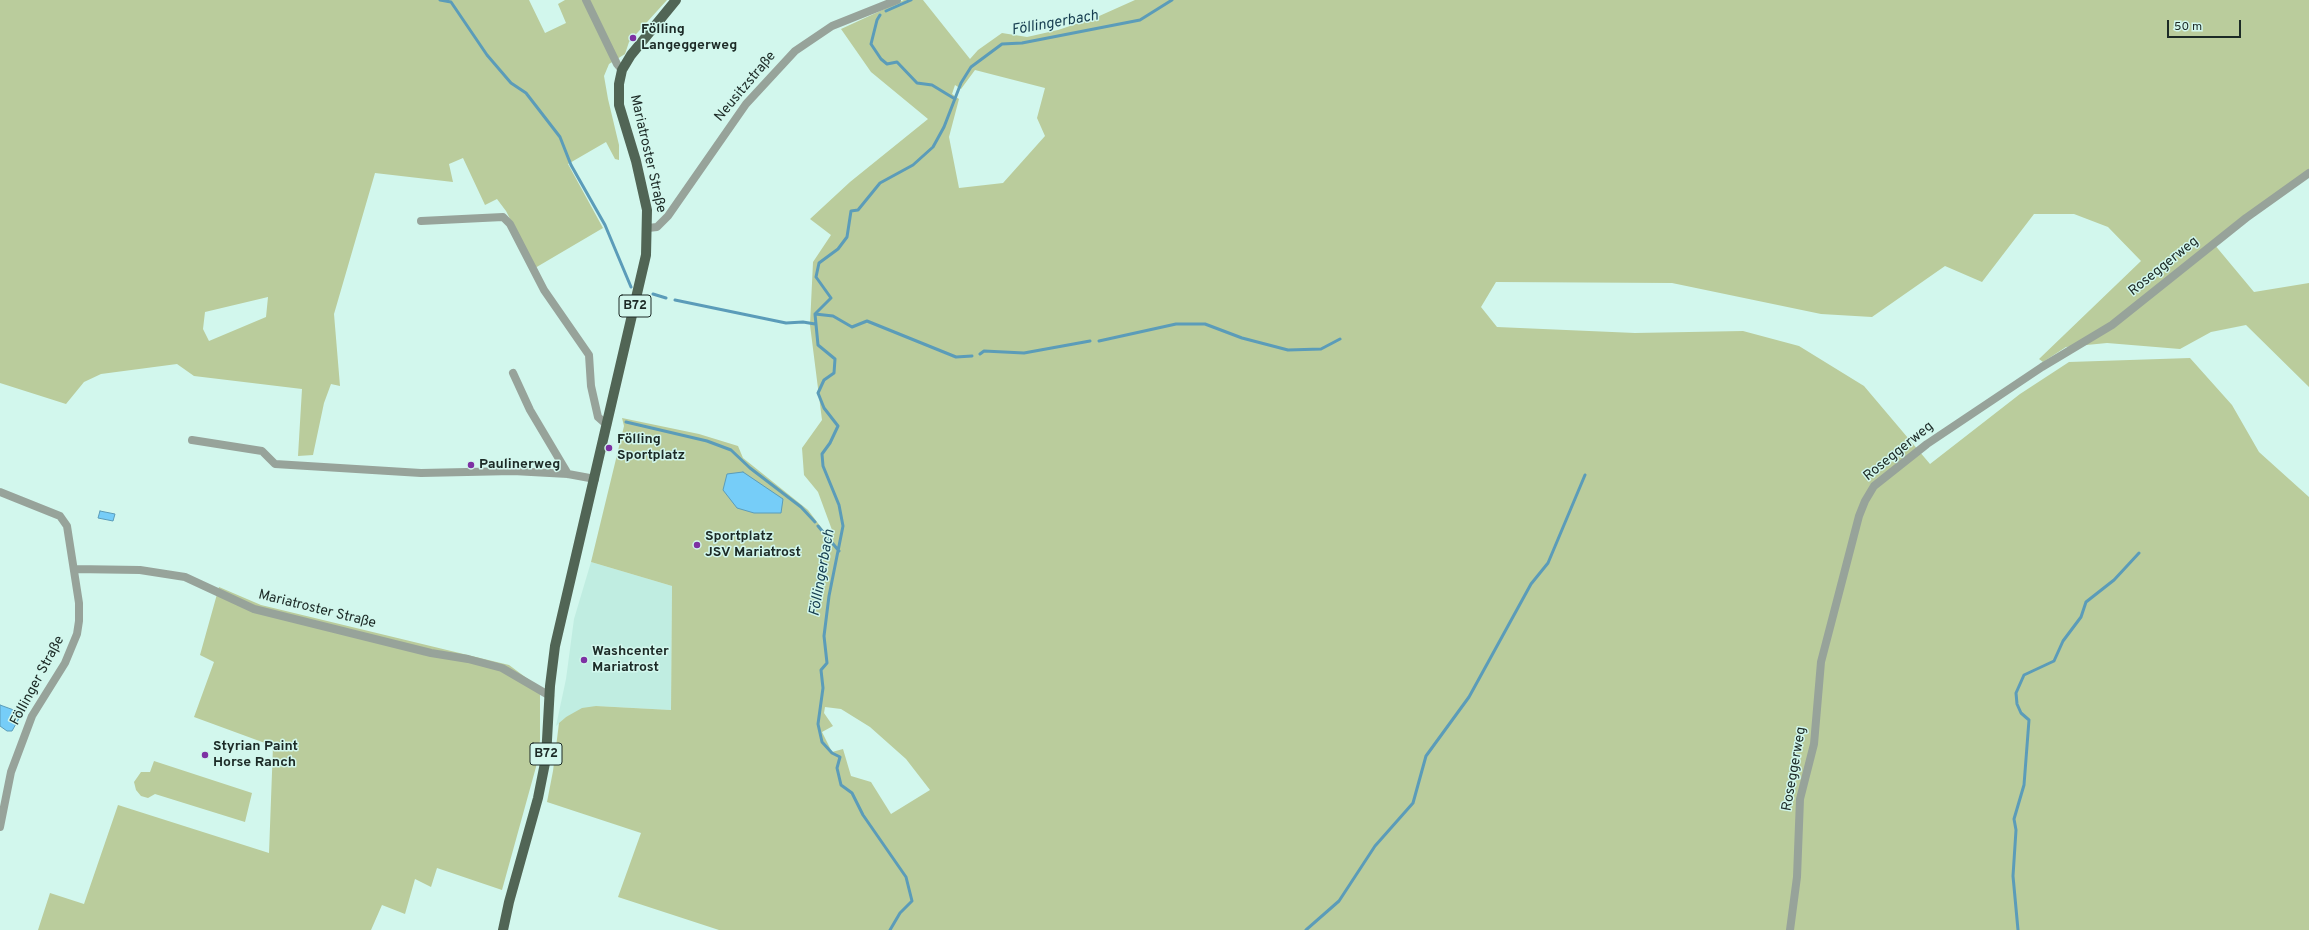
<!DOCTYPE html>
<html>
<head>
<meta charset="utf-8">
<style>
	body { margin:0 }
	#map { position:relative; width:2309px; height:930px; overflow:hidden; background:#d2f7ed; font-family:Overpass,sans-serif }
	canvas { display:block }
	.scale { position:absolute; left:2167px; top:20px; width:74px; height:18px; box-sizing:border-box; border:2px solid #1c2a26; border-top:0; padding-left:5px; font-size:12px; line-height:14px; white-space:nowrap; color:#1c2a26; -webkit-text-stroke:3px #d2f7ed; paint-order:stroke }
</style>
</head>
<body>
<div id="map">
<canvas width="2309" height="930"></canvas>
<div class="scale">50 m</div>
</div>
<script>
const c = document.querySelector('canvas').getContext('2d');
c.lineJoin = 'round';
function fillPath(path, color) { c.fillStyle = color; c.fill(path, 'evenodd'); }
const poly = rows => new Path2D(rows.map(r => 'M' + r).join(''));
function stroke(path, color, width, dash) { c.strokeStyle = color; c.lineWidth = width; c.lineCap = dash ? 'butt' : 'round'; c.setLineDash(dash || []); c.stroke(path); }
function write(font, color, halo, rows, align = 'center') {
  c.font = font + ' Overpass,sans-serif'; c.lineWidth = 3; c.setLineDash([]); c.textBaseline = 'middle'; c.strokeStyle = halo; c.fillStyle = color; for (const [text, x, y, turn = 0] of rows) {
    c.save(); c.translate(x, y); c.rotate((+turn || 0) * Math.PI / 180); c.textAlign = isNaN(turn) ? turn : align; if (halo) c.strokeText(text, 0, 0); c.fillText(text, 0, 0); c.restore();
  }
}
const built = poly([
	[591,562,672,586,671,710,596,706,566,717,556,726,566,679,574,619]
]);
const green = poly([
	[0,0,529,0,545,33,566,23,558,4,565,0,667,0,629,42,625,54,609,64,604,76,608,99,619,145,619,160,615,159,606,142,568,164,603,228,535,268,506,211,497,199,485,205,463,158,449,164,453,182,375,173,334,314,340,386,331,384,324,403,313,455,298,456,302,389,194,376,177,364,101,374,84,382,66,404,0,383],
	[268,297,266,317,209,341,203,329,205,312],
	[904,0,923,0,970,59,978,50,1002,33,1027,37,1058,30,1097,17,1135,0,2309,0,2309,173,2214,244,2254,292,2309,283,2309,387,2246,325,2211,332,2180,349,2107,343,2066,347,2043,362,2039,359,2141,261,2108,227,2074,214,2034,214,1982,282,1945,266,1872,317,1821,314,1672,283,1496,282,1481,307,1497,327,1635,333,1743,331,1799,346,1864,386,1930,464,2020,394,2069,362,2190,358,2232,405,2259,452,2309,497,2309,930,719,930,618,897,641,833,547,802,553,771,559,723,566,717,582,708,596,706,671,710,672,586,591,562,624,426,622,418,699,434,738,446,743,458,808,510,827,535,832,530,818,492,804,475,802,448,822,420,810,325,813,262,831,235,810,219,850,182,928,119,871,72,841,29],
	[975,70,1045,88,1037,118,1045,136,1003,183,959,188,949,137,959,99,952,94,955,85,961,89],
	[825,707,841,709,870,727,906,759,930,790,891,814,871,782,851,776,843,749,832,752,822,732,833,726,824,713],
	[219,587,261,605,509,665,540,688,540,740,536,767,502,890,437,868,431,887,415,879,405,914,382,905,371,930,38,930,50,893,84,904,118,805,269,853,273,746,194,717,214,662,200,655],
	[154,761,252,793,245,822,155,794,148,798,141,796,136,790,134,782,141,772,150,772]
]);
const water = poly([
	[743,472,783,499,781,513,754,513,737,508,723,490,727,474,743,472],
	[100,511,115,514,113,521,98,518,100,511],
	[0,705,22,713,12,731,7,731,0,726,0,705]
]);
const stream = poly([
	[440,0,451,2,487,55,511,83,526,93,560,137,571,165,605,225,631,287],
	[886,11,911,0],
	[880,15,877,20,871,44,881,59,887,64,897,62,917,83,932,85,955,99],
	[653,294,666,298],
	[675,300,786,323,803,322,815,324],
	[815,314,833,316,852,327,867,321,956,357,972,356],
	[1099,341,1176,324,1205,324,1242,338,1288,350,1321,349,1340,339],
	[980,354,984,351,1024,353,1090,341],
	[626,422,707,441,731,450,750,468,801,507,815,522],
	[818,526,839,551],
	[890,930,900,913,912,901,906,877,863,815,852,793,841,785,837,768,840,757,832,753,822,742,818,724,823,688,821,670,827,663,824,636,829,596,843,526,839,505,823,466,822,454,830,443,838,426,824,408,818,393,824,380,834,373,835,359,818,345,815,314,831,298,816,277,819,263,838,249,847,237,851,211,858,210,880,183,913,165,933,147,944,127,961,83,971,67,1002,44,1022,43,1140,20,1172,0],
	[1306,930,1339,901,1375,846,1413,803,1426,756,1469,697,1531,584,1548,563,1585,475],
	[2018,930,2013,876,2016,830,2014,819,2024,785,2029,720,2021,713,2017,704,2016,693,2024,675,2054,661,2063,641,2081,617,2086,602,2114,580,2139,553]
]);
const minor = poly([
	[586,0,617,64,622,70],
	[421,221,503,217,510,224,544,290,589,355,591,386,598,417,607,425],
	[648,228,657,227,668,216,746,104,795,51,832,26,897,0],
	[513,373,530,410,568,474],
	[192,440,262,451,275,464,421,473,513,471,568,474,595,479],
	[0,492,60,516,67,526,79,603,79,621,77,634,65,663,32,716,11,772,0,827],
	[74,569,140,570,185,577,254,609,431,653,468,659,502,668,550,696],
	[1790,930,1797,877,1800,799,1814,744,1821,662,1859,516,1865,501,1874,486,1927,444,2042,367,2112,325,2246,218,2309,173]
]);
const primary = poly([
	[503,930,509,902,538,798,546,758,550,686,555,646,646,255,647,210,636,161,619,105,619,84,622,70,631,55,676,0]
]);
const markers = [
	[633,38,4,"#7d31a3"],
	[609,448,4,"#7d31a3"],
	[471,465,4,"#7d31a3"],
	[697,545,4,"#7d31a3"],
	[584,660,4,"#7d31a3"],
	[205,755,4,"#7d31a3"]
];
const shields = [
	[635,306,32],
	[546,754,32]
];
const shieldNames = [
	["B72",635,306],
	["B72",546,754]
];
const poiNames = [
	["Fölling",641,30],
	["Langeggerweg",641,46],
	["Fölling",617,440],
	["Sportplatz",617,456],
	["Paulinerweg",479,465],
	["Sportplatz",705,537],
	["JSV Mariatrost",705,553],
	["Washcenter",592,652],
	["Mariatrost",592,668],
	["Styrian Paint",213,747],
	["Horse Ranch",213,763]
];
const streetNames = [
	["Neusitzstraße",746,87,-50],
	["Mariatroster Straße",647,154,77],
	["Roseggerweg",2164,267,-39],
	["Roseggerweg",1899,452,-39],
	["Mariatroster Straße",317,610,14],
	["Föllinger Straße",38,681,-62],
	["Roseggerweg",1795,769,-80]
];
const waterNames = [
	["Föllingerbach",1055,24,-10],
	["Föllingerbach",823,573,-80]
];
fillPath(built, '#c0ede1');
fillPath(green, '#bacc9c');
fillPath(water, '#76cdf8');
stroke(water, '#5b9cb9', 1);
stroke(stream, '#5b9cb9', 3);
stroke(minor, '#97a39a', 8);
stroke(primary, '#516555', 10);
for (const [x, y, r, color] of markers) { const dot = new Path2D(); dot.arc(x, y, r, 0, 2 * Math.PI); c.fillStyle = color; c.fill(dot); stroke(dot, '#d2f7ed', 1.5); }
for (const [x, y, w] of shields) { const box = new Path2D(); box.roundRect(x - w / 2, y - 11, w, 22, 3); c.fillStyle = '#d2f7ed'; c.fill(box); stroke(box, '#1c2a26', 1); }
write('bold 13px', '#1c2a26', null, shieldNames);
write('bold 14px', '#1c2a26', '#d2f7ed', poiNames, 'left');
write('14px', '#1c2a26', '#d2f7ed', streetNames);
write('italic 15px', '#163d4f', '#d2f7ed', waterNames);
</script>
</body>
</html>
